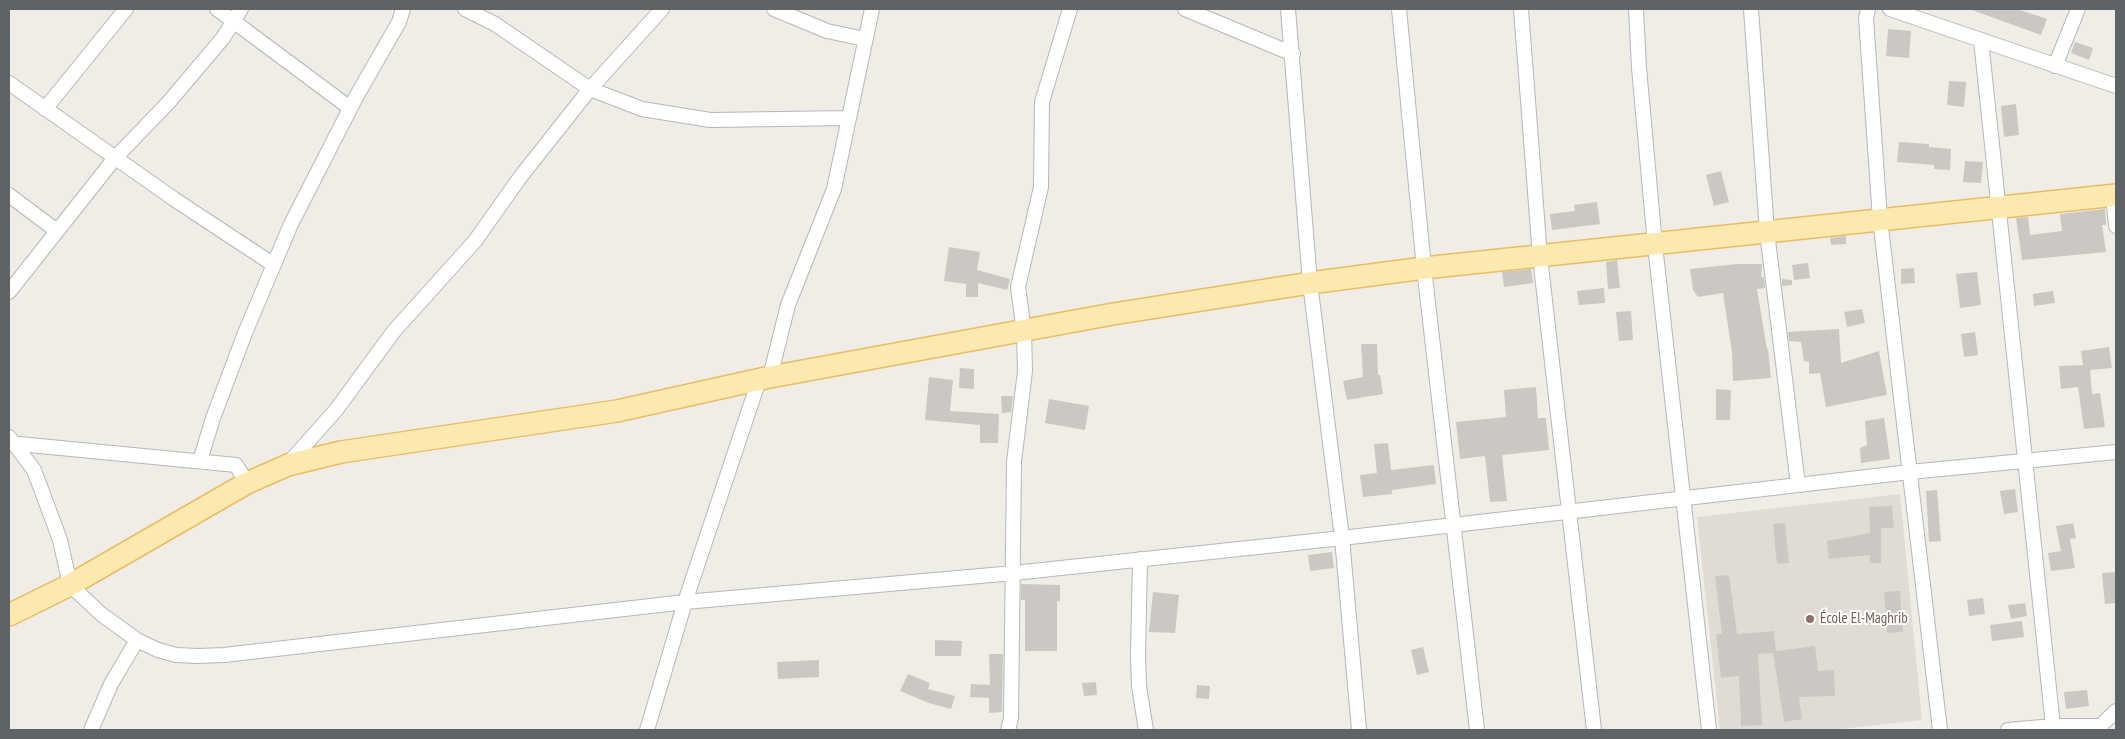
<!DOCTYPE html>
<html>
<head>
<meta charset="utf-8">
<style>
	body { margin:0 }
	#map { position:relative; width:2125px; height:739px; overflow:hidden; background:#f0ede7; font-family:"PT Sans Narrow",sans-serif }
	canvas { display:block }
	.frame { position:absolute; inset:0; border:10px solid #5e6366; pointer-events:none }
</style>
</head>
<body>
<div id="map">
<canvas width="2125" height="739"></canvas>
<div class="frame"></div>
</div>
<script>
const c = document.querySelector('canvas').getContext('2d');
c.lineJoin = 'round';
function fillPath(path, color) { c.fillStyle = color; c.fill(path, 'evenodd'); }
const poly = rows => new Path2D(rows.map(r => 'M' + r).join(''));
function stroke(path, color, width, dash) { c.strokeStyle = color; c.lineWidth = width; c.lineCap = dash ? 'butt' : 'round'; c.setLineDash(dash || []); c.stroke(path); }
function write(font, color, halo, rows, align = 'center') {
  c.font = font + ' "PT Sans Narrow",sans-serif'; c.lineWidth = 4; c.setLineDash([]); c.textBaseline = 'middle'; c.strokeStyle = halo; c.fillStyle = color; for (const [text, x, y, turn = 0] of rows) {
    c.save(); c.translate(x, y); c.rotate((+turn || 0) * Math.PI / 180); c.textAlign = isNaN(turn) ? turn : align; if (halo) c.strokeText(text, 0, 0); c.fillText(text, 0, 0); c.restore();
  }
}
const education = poly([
	[1900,494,1922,720,1832,730,1720,730,1697,517]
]);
const building = poly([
	[1972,9,2017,9,2047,19,2041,35,1972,10],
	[1888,29,1911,31,1909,58,1886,56],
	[2075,42,2093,48,2089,60,2071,53],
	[1949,81,1966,82,1964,107,1947,105],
	[2016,104,2019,135,2004,137,2001,106],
	[1899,142,1929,144,1929,147,1951,149,1950,170,1934,169,1934,165,1897,162],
	[1965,161,1983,162,1981,183,1963,182],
	[1721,171,1729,202,1714,206,1706,175],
	[1597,202,1600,224,1552,230,1550,214,1575,211,1574,205],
	[2105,209,2106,225,2102,225,2106,252,2022,260,2016,218,2028,217,2030,235,2062,231,2060,214],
	[1846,236,1846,244,1831,245,1830,238],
	[949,247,980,252,977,270,1010,279,1007,290,978,283,978,297,966,297,966,284,944,281],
	[1617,260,1620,288,1608,289,1606,262],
	[1808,263,1810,278,1794,280,1792,265],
	[1737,264,1762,264,1761,277,1764,277,1765,288,1757,289,1767,349,1768,349,1771,378,1733,381,1732,352,1723,293,1698,297,1693,290,1690,269],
	[1914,268,1915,283,1901,284,1901,269],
	[1531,269,1533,283,1504,287,1502,272],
	[1977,272,1981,305,1960,308,1956,274],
	[1782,279,1792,280,1792,285,1782,286],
	[1604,288,1605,303,1579,305,1577,291],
	[2053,291,2055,303,2034,306,2033,294],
	[1862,309,1865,323,1847,327,1844,312],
	[1631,311,1633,340,1619,341,1616,312],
	[1839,329,1841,363,1879,351,1887,395,1826,407,1820,373,1809,374,1809,362,1804,361,1801,342,1789,341,1788,332],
	[1975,332,1978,355,1964,357,1961,334],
	[1361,344,1377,344,1378,375,1380,375,1383,394,1347,400,1343,381,1363,377],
	[2109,347,2112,368,2090,370,2092,394,2100,393,2105,427,2084,429,2078,387,2061,389,2059,366,2083,365,2081,351],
	[960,368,974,369,974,389,959,388],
	[929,377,953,380,950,411,999,414,998,443,980,443,980,425,925,420],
	[1536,387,1538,418,1546,418,1549,450,1502,455,1507,501,1490,502,1485,456,1460,459,1456,422,1506,417,1504,390],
	[1716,389,1731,390,1730,420,1716,420],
	[1001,396,1013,396,1011,412,1002,413],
	[1049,399,1089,406,1085,430,1045,423],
	[1884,418,1890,459,1861,463,1860,448,1867,445,1865,421],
	[1388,443,1391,470,1434,465,1436,484,1392,490,1392,494,1363,497,1360,475,1377,473,1374,444],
	[2015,489,2018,512,2004,514,2000,491],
	[1937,490,1941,541,1929,542,1926,491],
	[1892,506,1894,528,1881,528,1881,563,1870,563,1870,555,1829,559,1827,541,1870,533,1869,507],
	[1785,523,1789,563,1777,564,1773,524],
	[2073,523,2076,538,2070,539,2075,568,2051,571,2048,553,2061,551,2056,526],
	[1332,552,1334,568,1310,571,1308,555],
	[2116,572,2116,603,2105,604,2102,573],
	[1729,575,1737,634,1774,631,1776,651,1815,646,1818,671,1834,670,1835,696,1799,697,1802,719,1784,722,1773,653,1758,654,1762,725,1741,726,1739,676,1721,678,1716,634,1722,634,1715,576],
	[1021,584,1060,585,1060,601,1057,601,1057,651,1025,651,1025,600,1021,600],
	[1900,591,1903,632,1887,633,1884,592],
	[1153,592,1179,595,1175,633,1149,632],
	[1983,598,1985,614,1969,616,1967,600],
	[2025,603,2027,616,2011,619,2008,605],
	[2022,621,2024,637,1992,641,1990,625],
	[935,640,962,641,961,656,935,656],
	[1423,647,1429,672,1417,675,1411,650],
	[989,654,1003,654,1002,712,989,713,989,698,970,697,971,684,990,685],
	[819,660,819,677,778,679,777,662],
	[908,674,930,683,928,689,955,696,951,709,929,703,900,691],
	[1096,682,1097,695,1084,696,1082,683],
	[1197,685,1210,686,1209,699,1196,698],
	[2087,690,2089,706,2066,709,2064,692]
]);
const street = poly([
	[217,9,350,108],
	[465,9,495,24,590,89,642,109,710,120,849,118],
	[774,9,827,31,865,39],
	[1185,9,1293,54],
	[1288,9,1310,283,1342,538,1359,730],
	[1399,9,1424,268,1477,730],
	[1521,9,1540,257,1594,730],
	[1636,9,1639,68,1655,245,1709,730],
	[1751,9,1767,232,1798,485],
	[1868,9,1866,18,1880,219,1940,730],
	[1890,9,2116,86],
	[1981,40,2053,726],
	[2055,66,2078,9],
	[9,83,174,199,274,265],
	[45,109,126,9],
	[9,195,57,231],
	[2113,195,2116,226],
	[9,292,115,158,168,103,223,38,241,9],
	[770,377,788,305,834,189,872,9],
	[9,437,34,470,60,540,70,585,101,614,137,640,158,650,176,655,198,656,224,655,685,602,1014,573,1342,538,1910,472,2116,452],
	[9,443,236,465,247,483],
	[200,461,213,418,245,333,291,224,356,97,399,22,403,9],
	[288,464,336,410,394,331,475,241,521,176,590,89,662,9],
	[1140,559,1138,656,1139,686,1146,730],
	[91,730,111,684,137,640],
	[647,730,685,602,759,380],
	[1008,730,1011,718,1014,462,1025,371,1024,332,1018,287,1041,187,1042,102,1070,9],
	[2008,730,2053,726,2100,726],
	[2096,730,2116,711]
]);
const primary = poly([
	[9,615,70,585,247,483,288,465,341,452,617,411,770,377,1113,314,1310,283,1424,268,2116,195]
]);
const markers = [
	[1810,619,5,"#8d6e63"]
];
const educationNames = [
	["École El-Maghrib",1820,619]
];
fillPath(education, '#e0dcd5');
fillPath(building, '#cbc8c3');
stroke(street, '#b4b7bb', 16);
stroke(primary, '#ebbb64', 24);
stroke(street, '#fff', 14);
stroke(primary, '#fbe9b0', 21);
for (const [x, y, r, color] of markers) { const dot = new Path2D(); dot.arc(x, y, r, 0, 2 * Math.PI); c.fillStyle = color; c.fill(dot); stroke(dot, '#fff', 2); }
write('15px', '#785e54', '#fff', educationNames, 'left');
</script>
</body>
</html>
